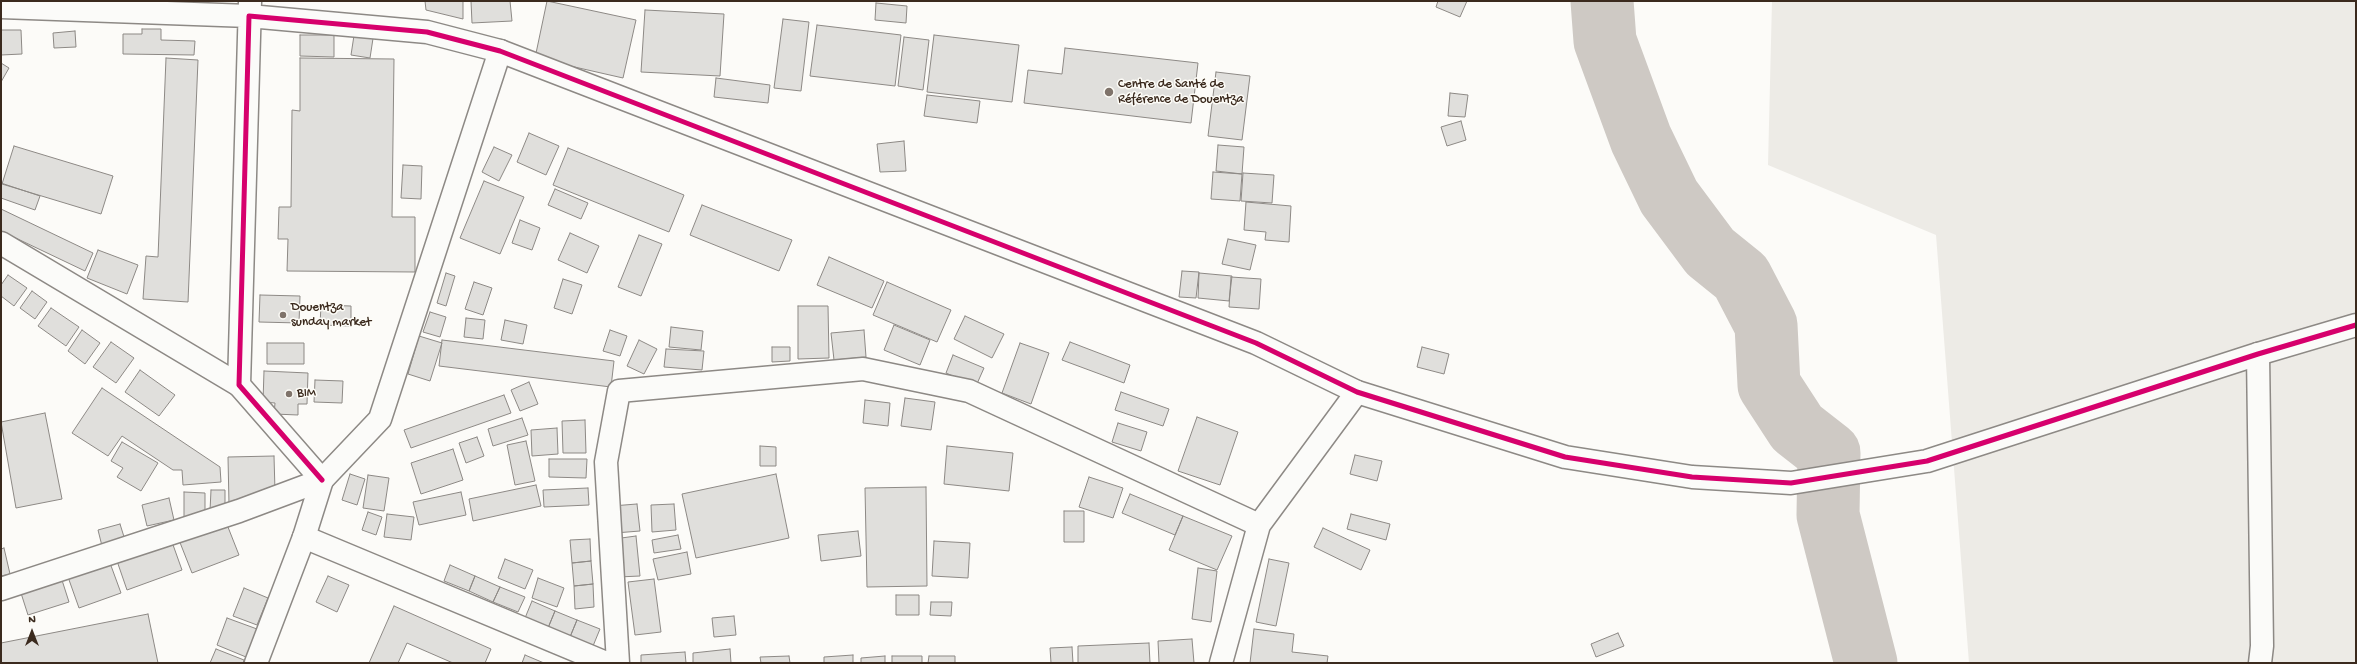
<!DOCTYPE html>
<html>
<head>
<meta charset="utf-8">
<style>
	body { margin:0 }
	#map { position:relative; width:2357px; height:664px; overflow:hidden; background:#fcfbf8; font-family:"Gochi Hand",sans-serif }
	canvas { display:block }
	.frame { position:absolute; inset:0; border:2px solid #3b2a1e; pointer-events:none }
	.north { position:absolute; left:12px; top:612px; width:40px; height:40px; -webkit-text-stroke:3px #fdfcf7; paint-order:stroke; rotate:0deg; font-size:11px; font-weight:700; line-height:16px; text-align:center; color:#3b2a1e }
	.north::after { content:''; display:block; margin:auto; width:14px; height:18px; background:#3b2a1e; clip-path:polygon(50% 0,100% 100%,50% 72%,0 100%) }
</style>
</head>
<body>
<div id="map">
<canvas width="2357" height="664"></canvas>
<div class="frame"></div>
<div class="north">N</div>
</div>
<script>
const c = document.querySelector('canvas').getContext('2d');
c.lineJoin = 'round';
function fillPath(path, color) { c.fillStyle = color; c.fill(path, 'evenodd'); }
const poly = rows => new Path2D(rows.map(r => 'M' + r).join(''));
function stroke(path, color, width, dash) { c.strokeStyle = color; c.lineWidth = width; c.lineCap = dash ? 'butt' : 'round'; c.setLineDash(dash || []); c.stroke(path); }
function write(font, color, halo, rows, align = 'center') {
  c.font = font + ' "Gochi Hand",sans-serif'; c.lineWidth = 3; c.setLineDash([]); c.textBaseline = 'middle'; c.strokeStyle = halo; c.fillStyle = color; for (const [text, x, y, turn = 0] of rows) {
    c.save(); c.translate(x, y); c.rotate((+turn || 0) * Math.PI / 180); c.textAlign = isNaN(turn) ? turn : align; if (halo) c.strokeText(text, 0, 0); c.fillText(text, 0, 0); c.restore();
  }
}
const green = poly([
	[1772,1,2356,1,2356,663,1969,663,1936,235,1768,165]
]);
const river = poly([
	[1602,1,1605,41,1641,139,1669,197,1710,252,1741,277,1766,325,1769,385,1797,428,1829,453,1828,515,1866,663]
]);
const building = poly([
	[425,1,463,1,463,19,426,10,425,1],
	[471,1,510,1,512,21,472,23,471,1],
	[547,1,636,20,623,78,535,58,547,1],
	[1438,1,1467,1,1460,17,1436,7,1438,1],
	[876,3,907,6,906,23,875,20,876,3],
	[645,10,724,14,720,76,641,72,645,10],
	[783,19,809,22,801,91,774,88,783,19],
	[817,25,901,35,895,86,810,76,817,25],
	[142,29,161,29,161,40,195,41,194,55,123,54,123,34,142,34,142,29],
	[355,29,374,32,370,58,351,55,355,29],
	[1,30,21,30,22,54,1,55,1,30],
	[75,31,76,47,54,48,53,33,75,31],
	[300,35,334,35,334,57,300,56,300,35],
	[934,35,1019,45,1012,102,927,92,934,35],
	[904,37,929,40,923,90,898,86,904,37],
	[1065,48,1198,63,1191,123,1024,103,1028,70,1062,74,1065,48],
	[166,58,198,60,188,302,143,299,146,256,158,257,166,58],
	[300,58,394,59,392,217,415,217,415,272,287,271,288,239,278,239,279,207,291,207,292,110,300,111,300,58],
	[1,63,9,68,1,82,1,63],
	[1216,72,1250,76,1242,140,1208,136,1216,72],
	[716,78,770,85,768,103,714,97,716,78],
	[1450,93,1468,95,1465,117,1448,116,1450,93],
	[927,95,980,101,977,123,924,116,927,95],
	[1461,121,1466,140,1447,146,1441,127,1461,121],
	[529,133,559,146,546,175,517,162,529,133],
	[904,141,906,171,880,172,877,144,904,141],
	[1218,145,1244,147,1242,174,1216,171,1218,145],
	[14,146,113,176,101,214,2,184,14,146],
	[494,147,512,155,499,181,482,172,494,147],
	[568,148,684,195,669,232,553,185,568,148],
	[403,165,422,166,421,199,401,198,403,165],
	[1213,172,1242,174,1240,201,1211,199,1213,172],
	[1243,173,1274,175,1272,203,1241,201,1243,173],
	[484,181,524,197,500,254,460,238,484,181],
	[1,183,40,196,35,210,1,198,1,183],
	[555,189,588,203,581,219,548,205,555,189],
	[1246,202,1291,206,1289,242,1265,240,1266,232,1244,230,1246,202],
	[702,205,792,240,779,271,690,235,702,205],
	[1,209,93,253,85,271,1,231,1,209],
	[520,220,540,228,532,250,512,243,520,220],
	[570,233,599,246,587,273,558,260,570,233],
	[639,235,662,244,641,296,618,287,639,235],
	[1228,239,1256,245,1250,270,1222,264,1228,239],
	[98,250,138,265,127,294,87,278,98,250],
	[829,257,884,281,872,308,817,285,829,257],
	[1182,271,1199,272,1196,298,1179,297,1182,271],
	[446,273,455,276,446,306,437,303,446,273],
	[1199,273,1232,276,1229,301,1198,298,1199,273],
	[8,275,27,288,14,306,1,296,1,285,8,275],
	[1231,277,1261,279,1259,309,1229,307,1231,277],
	[563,279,582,285,572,314,554,308,563,279],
	[474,282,492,288,483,315,465,309,474,282],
	[887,282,951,310,937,342,873,315,887,282],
	[32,291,47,302,35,319,20,308,32,291],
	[260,295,300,296,299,323,259,322,260,295],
	[321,305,351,306,351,326,320,325,321,305],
	[798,306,828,306,829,358,798,359,798,306],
	[51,308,79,327,66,346,38,326,51,308],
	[430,312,446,317,440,337,423,332,430,312],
	[965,316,1004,334,992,358,954,339,965,316],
	[466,318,485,320,483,339,464,337,466,318],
	[505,320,527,325,523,344,501,340,505,320],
	[894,325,930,340,920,365,884,350,894,325],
	[671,327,703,331,701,350,669,347,671,327],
	[82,330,100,343,85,364,68,351,82,330],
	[610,330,627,336,620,356,603,351,610,330],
	[864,330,866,357,834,360,831,333,864,330],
	[419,336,442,343,430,381,408,374,419,336],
	[442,340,614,361,611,387,439,366,442,340],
	[639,340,657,349,644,374,627,366,639,340],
	[111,342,134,358,116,383,93,367,111,342],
	[1070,342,1130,365,1124,383,1062,360,1070,342],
	[267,343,304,343,304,364,267,364,267,343],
	[1020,343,1049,353,1031,404,1002,393,1020,343],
	[772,347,790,347,790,361,772,362,772,347],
	[1422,347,1449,354,1444,374,1417,367,1422,347],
	[666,349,704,351,702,370,664,367,666,349],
	[953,355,984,368,976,386,946,373,953,355],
	[140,370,175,395,159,416,125,392,140,370],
	[264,371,308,373,307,404,298,404,298,415,274,414,275,403,263,402,264,371],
	[315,380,343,381,342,403,314,402,315,380],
	[529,382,538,404,520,411,511,390,529,382],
	[102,388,220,467,221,482,183,485,182,470,173,470,122,436,108,456,72,433,102,388],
	[1121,392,1169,409,1163,426,1115,410,1121,392],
	[504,395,511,413,411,448,404,430,504,395],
	[905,398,935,402,931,430,901,426,905,398],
	[865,400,890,403,888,426,863,423,865,400],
	[45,413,62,499,16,508,1,422,45,413],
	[1197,417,1238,432,1220,485,1178,471,1197,417],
	[522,418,528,435,493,446,488,429,522,418],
	[585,420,586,453,563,453,562,421,585,420],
	[1118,423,1147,432,1141,451,1112,442,1118,423],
	[557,428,558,454,532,456,531,430,557,428],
	[477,437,484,456,466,463,459,443,477,437],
	[526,441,535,481,515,485,507,445,526,441],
	[122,442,158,463,141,491,117,477,123,468,111,461,122,442],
	[760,446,776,447,776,466,760,466,760,446],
	[947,446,1013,453,1009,491,944,484,947,446],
	[453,449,463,480,421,494,411,463,453,449],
	[1355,455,1382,461,1377,481,1350,474,1355,455],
	[274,456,275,491,229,505,228,457,274,456],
	[549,459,587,459,586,478,549,477,549,459],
	[350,474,365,479,357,505,342,500,350,474],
	[776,474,789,538,696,558,682,494,776,474],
	[368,475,389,478,384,511,363,508,368,475],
	[1089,477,1123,488,1113,518,1079,507,1089,477],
	[536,485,541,506,473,521,469,499,536,485],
	[926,487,927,586,867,587,865,488,926,487],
	[588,488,589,505,544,507,543,490,588,488],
	[211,490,225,490,225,506,210,511,211,490],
	[184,492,205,493,205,514,184,518,184,492],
	[461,492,466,515,419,525,413,502,461,492],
	[1130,494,1183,516,1175,535,1122,513,1130,494],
	[169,498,174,520,147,526,142,505,169,498],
	[637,504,640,531,615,533,612,506,637,504],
	[674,504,676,530,652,532,651,505,674,504],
	[1064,511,1084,511,1084,542,1064,542,1064,511],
	[368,512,382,517,376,535,362,530,368,512],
	[387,514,414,517,411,540,384,537,387,514],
	[1351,514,1390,524,1386,540,1347,529,1351,514],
	[1183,516,1232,536,1217,570,1169,550,1183,516],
	[226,522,239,555,192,573,179,540,226,522],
	[120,524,125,540,102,546,98,530,120,524],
	[1323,528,1370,550,1361,570,1314,547,1323,528],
	[858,531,861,556,821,561,818,535,858,531],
	[678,535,681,549,654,553,652,540,678,535],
	[636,536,640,576,618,577,614,539,636,536],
	[590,539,591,561,572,563,570,540,590,539],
	[934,541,970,543,968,578,932,576,934,541],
	[172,542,182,570,127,590,117,561,172,542],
	[4,548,10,574,1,576,1,549,4,548],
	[687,552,691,574,658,580,653,559,687,552],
	[505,559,533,570,525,589,498,578,505,559],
	[1269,559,1289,563,1276,626,1256,622,1269,559],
	[591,561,593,584,574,586,572,563,591,561],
	[110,563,121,593,79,608,68,577,110,563],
	[450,565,475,576,469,591,444,581,450,565],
	[1198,568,1217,571,1211,622,1192,619,1198,568],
	[328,576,349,585,337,612,316,602,328,576],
	[475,576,500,587,493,602,469,591,475,576],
	[61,577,69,602,28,615,20,590,61,577],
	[538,578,564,588,557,607,532,598,538,578],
	[654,579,661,632,635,635,628,582,654,579],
	[593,584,594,607,575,609,574,586,593,584],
	[500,587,525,597,518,612,493,602,500,587],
	[244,588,268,598,257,625,233,616,244,588],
	[896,595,919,595,919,615,896,615,896,595],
	[532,601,555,611,548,628,525,618,532,601],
	[931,602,952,602,951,616,930,615,931,602],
	[394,606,491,649,485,663,453,663,407,643,398,663,369,663,394,606],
	[555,611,577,620,570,637,548,628,555,611],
	[148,614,158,663,1,663,1,643,148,614],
	[734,616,736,635,714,637,712,618,734,616],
	[227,618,257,629,246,657,217,645,227,618],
	[577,620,600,629,593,646,570,637,577,620],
	[1254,629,1294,634,1292,652,1328,656,1327,663,1250,663,1254,629],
	[1618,633,1624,646,1596,657,1591,644,1618,633],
	[1192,639,1194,663,1159,663,1158,641,1192,639],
	[1149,643,1150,663,1078,663,1078,646,1149,643],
	[1072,647,1073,663,1051,663,1050,648,1072,647],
	[216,649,244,660,243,663,210,663,216,649],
	[730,649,731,663,693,663,693,653,730,649],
	[685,652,686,663,641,663,641,655,685,652],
	[525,655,544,663,522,663,525,655],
	[853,655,853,663,824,663,824,657,853,655],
	[789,656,790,663,761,663,760,657,789,656],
	[885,656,885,663,861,663,861,658,885,656],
	[892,656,922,656,922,663,892,663,892,656],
	[929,656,955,656,955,663,928,663,929,656]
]);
const street = poly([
	[1,243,239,385],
	[2258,354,2262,646,2260,663],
	[304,537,606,663],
	[1,589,239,511,322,480,380,419,500,51],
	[618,663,606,462,619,391,863,369,969,391,1259,525],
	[1221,663,1259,525,1357,392]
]);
const secondary = poly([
	[250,2,239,385,322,480,304,537,256,663],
	[1,7,249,16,427,32,500,51,1256,343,1357,392,1565,457,1692,477,1791,483,1927,461,2258,354,2356,325]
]);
const cycleway = poly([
	[322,480,239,385,249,16,427,32,500,51,1256,343,1357,392,1565,457,1692,477,1791,483,1927,461,2258,354,2356,325]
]);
const markers = [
	[1109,92,5,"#7f736a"],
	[283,315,4,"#7f736a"],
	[289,394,4,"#7f736a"]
];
const poiNames = [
	["Centre de Santé de",1118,85],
	["Référence de Douentza",1118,100],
	["Douentza",291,308],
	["sunday market",291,323],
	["BIM",297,394]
];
fillPath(green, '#edebe6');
stroke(river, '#cec9c4', 63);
fillPath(building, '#e0dfdc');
stroke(building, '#8d8985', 1);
stroke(street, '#8d8985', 25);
stroke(secondary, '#8d8985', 25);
stroke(street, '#fbfbf9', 22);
stroke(secondary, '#fbfbf9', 22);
stroke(cycleway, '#d6006c', 5);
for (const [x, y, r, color] of markers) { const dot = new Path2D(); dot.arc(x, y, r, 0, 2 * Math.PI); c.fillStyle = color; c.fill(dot); stroke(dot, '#fdfcf7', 1.5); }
write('13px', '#3b2a1e', '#fdfcf7', poiNames, 'left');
</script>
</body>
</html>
